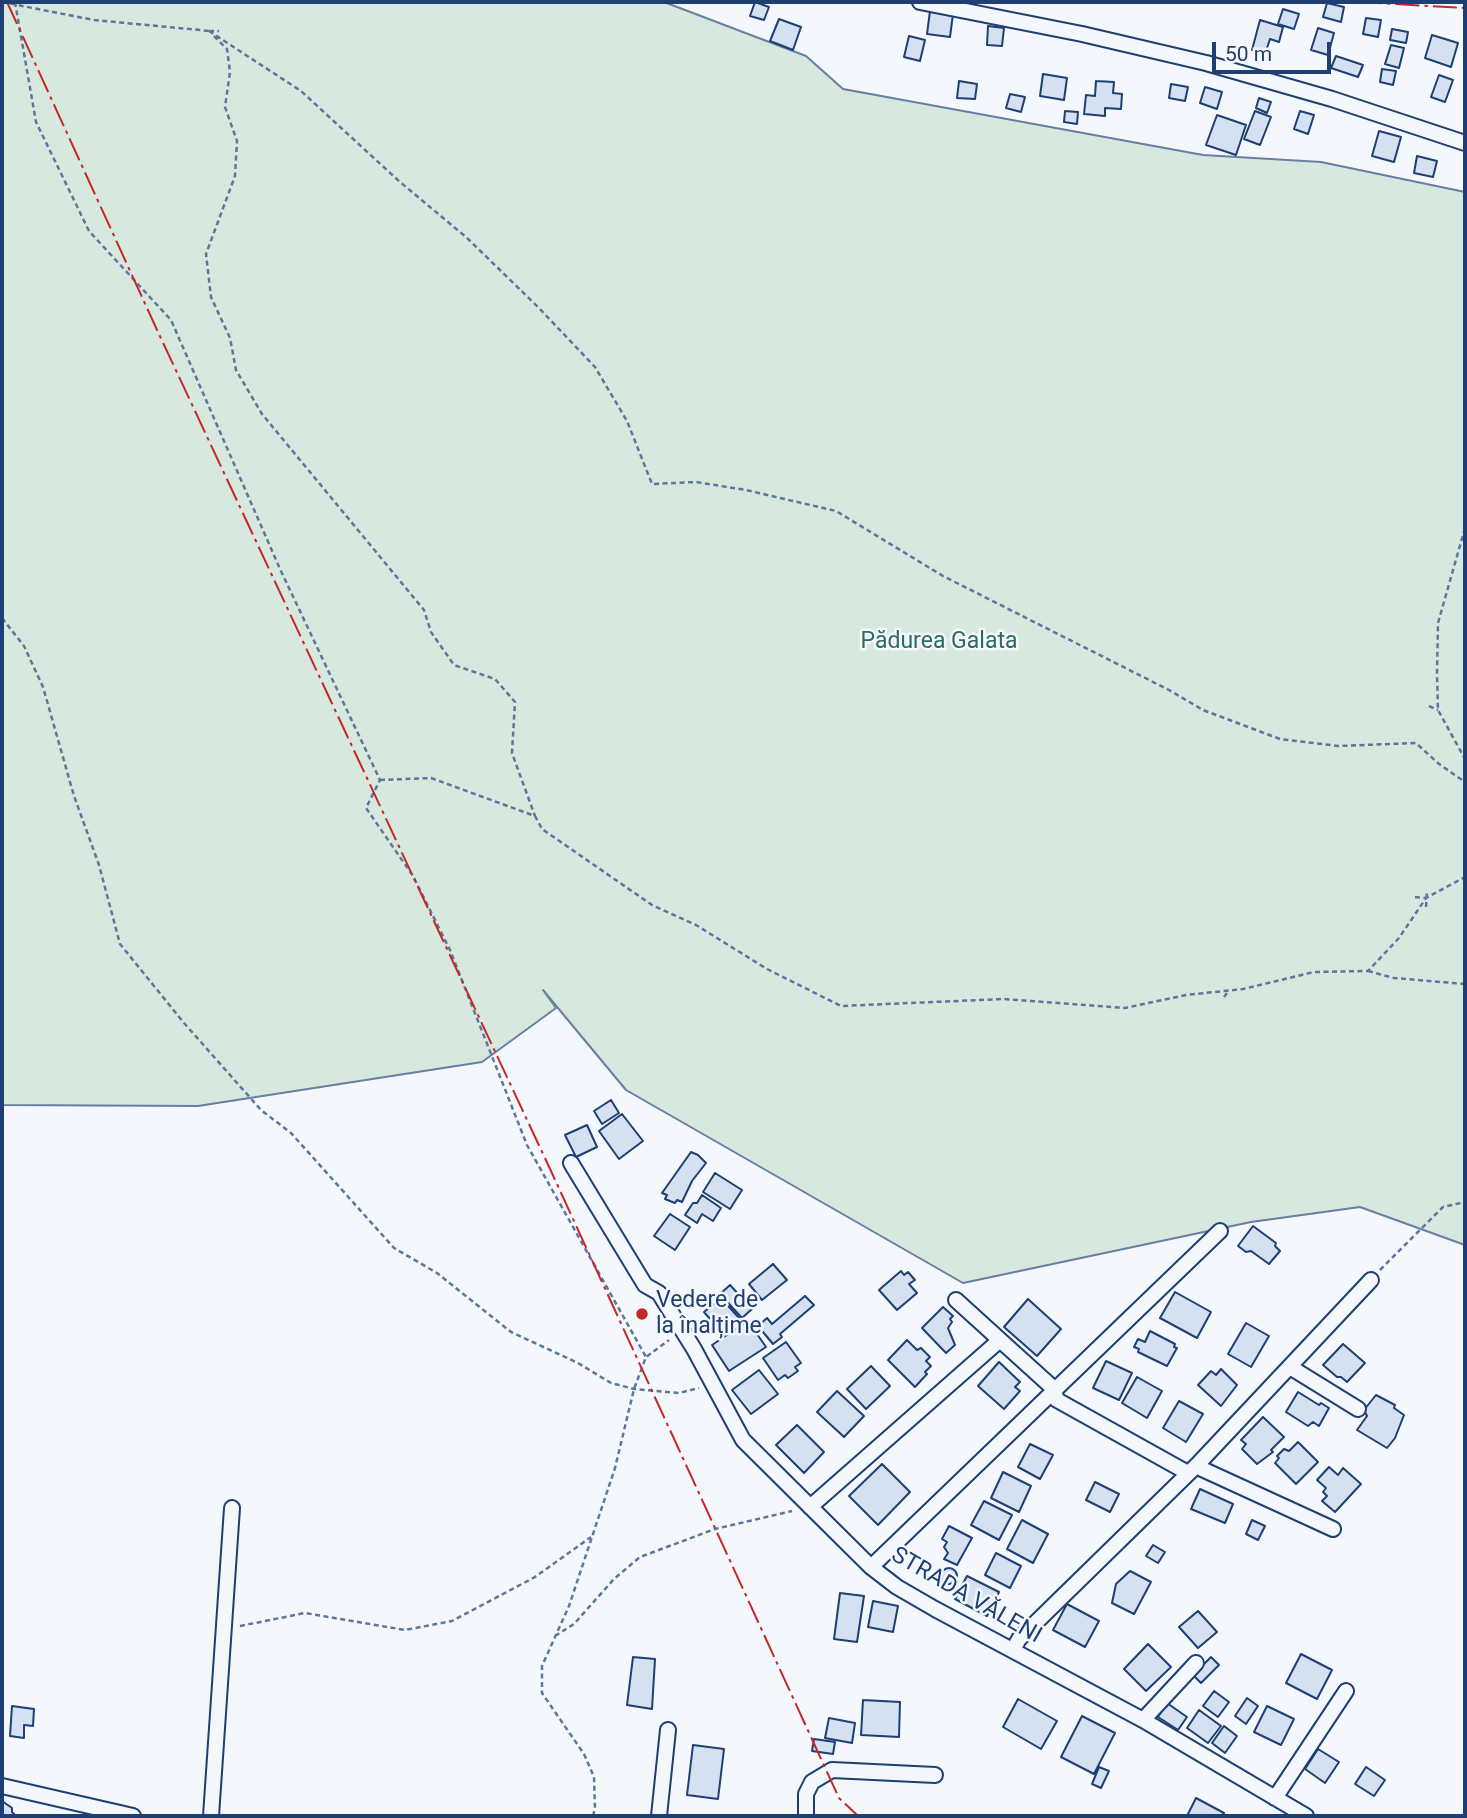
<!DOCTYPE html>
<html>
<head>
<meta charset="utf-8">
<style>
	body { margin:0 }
	#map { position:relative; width:1467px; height:1818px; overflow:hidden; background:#f4f7fb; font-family:Roboto,sans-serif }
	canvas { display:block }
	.frame { position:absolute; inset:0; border:4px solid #1d3f73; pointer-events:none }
	.scale { position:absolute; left:1212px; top:42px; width:119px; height:32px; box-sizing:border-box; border:4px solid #1d3f73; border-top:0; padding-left:9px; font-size:21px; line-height:24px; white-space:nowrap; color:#1d3f73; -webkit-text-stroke:5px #f4f7fb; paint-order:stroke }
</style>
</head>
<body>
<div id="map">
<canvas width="1467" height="1818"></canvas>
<div class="frame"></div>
<div class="scale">50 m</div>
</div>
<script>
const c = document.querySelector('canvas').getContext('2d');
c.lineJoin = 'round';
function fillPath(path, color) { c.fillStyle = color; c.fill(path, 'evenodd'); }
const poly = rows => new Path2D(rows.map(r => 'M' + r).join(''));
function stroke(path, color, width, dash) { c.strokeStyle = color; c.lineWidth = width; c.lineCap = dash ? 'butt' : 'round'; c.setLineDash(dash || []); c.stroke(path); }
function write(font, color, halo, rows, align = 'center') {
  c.font = font + ' Roboto,sans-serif'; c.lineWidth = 5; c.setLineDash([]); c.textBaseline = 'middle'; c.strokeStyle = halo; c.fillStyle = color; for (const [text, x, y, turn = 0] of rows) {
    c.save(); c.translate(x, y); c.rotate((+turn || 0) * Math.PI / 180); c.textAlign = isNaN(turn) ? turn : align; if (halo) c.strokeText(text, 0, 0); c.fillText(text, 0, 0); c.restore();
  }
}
const green = poly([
	[2,2,664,2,806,56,843,89,1203,155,1321,162,1465,192,1465,1245,1360,1207,1251,1222,963,1283,626,1090,543,990,556,1008,482,1062,198,1106,2,1105,2,2]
]);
const building = poly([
	[755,2,769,7,764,20,750,16,755,2],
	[1327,3,1344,7,1341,22,1323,17,1327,3],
	[1283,9,1299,14,1294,29,1278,24,1283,9],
	[930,11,953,14,950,37,927,34,930,11],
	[1366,18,1381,20,1378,37,1363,34,1366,18],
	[779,19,801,27,793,50,770,41,779,19],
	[1260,20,1283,27,1279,42,1270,39,1265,54,1252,50,1260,20],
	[988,26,1004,28,1002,46,987,45,988,26],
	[1318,28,1334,33,1328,55,1311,50,1318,28],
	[1392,29,1408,32,1406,43,1390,40,1392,29],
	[1432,35,1458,43,1451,67,1425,58,1432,35],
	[909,36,925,40,920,61,904,57,909,36],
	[1391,45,1404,48,1399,68,1385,64,1391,45],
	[1336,56,1363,65,1358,77,1331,68,1336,56],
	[1382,69,1396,71,1393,85,1380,82,1382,69],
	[1043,74,1067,78,1064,100,1040,96,1043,74],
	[1439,75,1453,80,1445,102,1431,97,1439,75],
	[959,81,977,84,975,99,957,98,959,81],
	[1096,81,1114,82,1113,93,1122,94,1121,109,1105,108,1105,116,1084,114,1086,95,1095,96,1096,81],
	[1171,84,1188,87,1185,101,1169,98,1171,84],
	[1205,87,1222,92,1217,109,1200,103,1205,87],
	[1010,94,1025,97,1021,112,1006,108,1010,94],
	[1259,98,1271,102,1267,113,1256,108,1259,98],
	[1065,111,1078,112,1077,124,1064,122,1065,111],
	[1255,111,1271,117,1260,145,1244,139,1255,111],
	[1300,111,1314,115,1308,134,1294,129,1300,111],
	[1217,115,1246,125,1236,155,1206,145,1217,115],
	[1379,131,1401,137,1394,162,1372,156,1379,131],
	[1417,156,1437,161,1433,177,1414,173,1417,156],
	[611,1100,619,1113,602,1124,594,1111,611,1100],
	[622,1114,643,1141,619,1159,599,1131,622,1114],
	[587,1125,597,1147,576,1157,565,1135,587,1125],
	[691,1152,698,1155,706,1163,692,1181,682,1202,677,1200,675,1203,665,1199,667,1195,662,1193,691,1152],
	[715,1173,742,1190,730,1209,703,1192,715,1173],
	[702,1195,721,1208,713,1221,702,1214,697,1223,685,1215,693,1203,697,1203,702,1195],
	[670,1214,690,1227,675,1250,654,1236,670,1214],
	[1253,1226,1276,1243,1275,1246,1280,1251,1269,1264,1251,1251,1246,1252,1238,1246,1253,1226],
	[773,1264,787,1280,762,1300,749,1284,773,1264],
	[901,1271,904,1275,908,1272,915,1280,909,1284,917,1293,897,1310,879,1290,901,1271],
	[730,1285,752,1309,742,1318,720,1294,730,1285],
	[1175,1292,1211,1312,1197,1338,1160,1318,1175,1292],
	[805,1296,814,1305,780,1334,782,1337,773,1344,758,1326,767,1318,772,1324,805,1296],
	[721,1298,739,1318,722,1333,704,1312,721,1298],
	[1028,1299,1061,1329,1037,1356,1004,1327,1028,1299],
	[943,1307,953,1316,950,1319,952,1322,948,1328,955,1345,946,1353,922,1328,943,1307],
	[748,1321,766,1347,729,1371,712,1345,748,1321],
	[1246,1323,1269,1336,1251,1367,1228,1354,1246,1323],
	[1150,1331,1175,1344,1174,1347,1177,1348,1167,1366,1138,1352,1139,1349,1134,1347,1138,1339,1145,1342,1150,1331],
	[907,1340,917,1350,921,1348,930,1357,926,1361,931,1366,925,1372,927,1374,915,1387,888,1360,907,1340],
	[786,1342,801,1363,795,1367,798,1371,788,1378,785,1375,778,1380,763,1358,786,1342],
	[1343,1344,1365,1363,1347,1382,1341,1377,1337,1377,1323,1365,1343,1344],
	[1106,1361,1132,1373,1119,1400,1093,1388,1106,1361],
	[999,1362,1020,1382,1015,1387,1020,1391,1004,1409,978,1386,999,1362],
	[871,1366,890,1386,866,1409,847,1389,871,1366],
	[1221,1369,1237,1385,1221,1406,1198,1385,1211,1371,1216,1375,1221,1369],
	[759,1370,778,1394,751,1414,732,1390,759,1370],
	[1137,1377,1162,1391,1147,1418,1122,1403,1137,1377],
	[837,1391,864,1416,844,1437,817,1412,837,1391],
	[1298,1392,1319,1405,1321,1403,1329,1408,1319,1426,1313,1422,1308,1426,1286,1412,1298,1392],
	[1376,1395,1395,1405,1394,1408,1404,1415,1395,1438,1387,1448,1357,1430,1367,1416,1364,1410,1376,1395],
	[1179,1401,1203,1414,1186,1442,1163,1428,1179,1401],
	[1263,1417,1284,1437,1271,1450,1273,1452,1257,1464,1242,1449,1246,1444,1241,1440,1263,1417],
	[797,1425,824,1452,804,1473,776,1445,797,1425],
	[1298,1442,1318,1462,1296,1484,1275,1463,1279,1458,1277,1456,1284,1449,1289,1451,1298,1442],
	[1030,1444,1053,1455,1040,1479,1018,1467,1030,1444],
	[882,1464,910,1492,878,1525,849,1496,882,1464],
	[1329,1467,1338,1475,1343,1468,1361,1484,1335,1512,1322,1501,1327,1496,1323,1492,1326,1488,1317,1480,1329,1467],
	[1003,1472,1031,1486,1019,1512,991,1498,1003,1472],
	[1095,1482,1119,1494,1110,1512,1086,1500,1095,1482],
	[1200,1489,1233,1504,1225,1523,1191,1509,1200,1489],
	[984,1501,1012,1515,999,1540,971,1525,984,1501],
	[1022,1520,1048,1534,1033,1563,1007,1549,1022,1520],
	[1252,1520,1265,1526,1258,1540,1246,1534,1252,1520],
	[949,1526,972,1538,957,1565,944,1559,948,1553,944,1547,947,1542,942,1539,949,1526],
	[1153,1545,1165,1552,1158,1563,1146,1556,1153,1545],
	[996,1553,1021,1566,1010,1588,985,1575,996,1553],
	'941 1576a8 8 0 1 1 16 0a8 8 0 1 1-16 0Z',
	[1130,1571,1151,1582,1134,1614,1112,1603,1116,1584,1130,1571],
	[967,1576,999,1592,987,1616,955,1599,967,1576],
	[840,1593,864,1596,857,1642,834,1639,840,1593],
	[873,1601,898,1606,893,1632,868,1627,873,1601],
	[1067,1604,1099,1621,1085,1647,1053,1630,1067,1604],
	[1198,1611,1217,1632,1198,1648,1179,1627,1198,1611],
	[1148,1644,1171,1667,1146,1691,1124,1669,1148,1644],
	[1301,1654,1332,1670,1317,1699,1286,1683,1301,1654],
	[633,1657,655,1659,652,1709,627,1705,633,1657],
	[1211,1657,1219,1665,1201,1683,1193,1675,1211,1657],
	[1214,1691,1229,1702,1218,1717,1203,1706,1214,1691],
	[1247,1698,1258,1706,1246,1724,1235,1716,1247,1698],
	[1018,1699,1057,1721,1041,1749,1003,1727,1018,1699],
	[863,1700,900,1702,899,1737,861,1735,863,1700],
	[1167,1703,1187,1717,1178,1730,1158,1717,1167,1703],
	[12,1706,34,1709,33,1726,24,1725,24,1738,10,1736,12,1706],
	[1267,1706,1294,1719,1281,1745,1254,1732,1267,1706],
	[1199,1710,1221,1726,1208,1743,1187,1728,1199,1710],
	[1082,1716,1115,1733,1094,1774,1061,1757,1082,1716],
	[829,1718,855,1723,852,1743,825,1738,829,1718],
	[1224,1726,1237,1736,1225,1753,1212,1743,1224,1726],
	[814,1739,835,1742,833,1754,812,1751,814,1739],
	[693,1745,724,1749,718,1799,687,1795,693,1745],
	[1318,1749,1339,1762,1325,1783,1305,1769,1318,1749],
	[1099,1767,1109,1771,1101,1788,1092,1784,1099,1767],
	[1366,1767,1385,1780,1374,1796,1355,1784,1366,1767],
	[1196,1798,1224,1813,1222,1816,1187,1816,1196,1798],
	[2,1801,12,1808,12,1812,16,1816,2,1816,2,1801]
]);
const path = poly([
	[2,2,94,20,210,31],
	[15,2,36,122,89,231,171,320,280,569,380,780,366,808,413,876,450,950,527,1145,646,1357],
	[209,31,301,91,400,182,466,237,538,307,595,367,627,421,652,484,696,482,746,490,836,511,943,576,1169,690,1203,710,1280,739,1338,746,1416,743,1439,764,1465,782],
	[209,31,219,31],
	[214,36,227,49,230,72,225,107,237,141,235,176,206,254,211,297,230,338,236,370,262,414,424,610,431,632,454,665,495,679,515,702,512,753,535,816],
	[1465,528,1438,623,1437,674,1438,710,1465,759],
	[2,618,24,646,43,687,74,796,99,865,120,944,184,1023,261,1110,291,1133,394,1248,437,1273,511,1332,578,1363,611,1383,634,1389,679,1393,699,1388],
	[1429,706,1438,710],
	[380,780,431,778,535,816,542,829,652,905,696,925,767,969,841,1006,1003,999,1125,1008,1186,995,1243,989,1314,972,1368,971,1399,938,1426,898,1465,877],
	[1415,897,1426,898],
	[1426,907,1427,891],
	[1368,971,1394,978,1465,984],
	[1224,997,1229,990],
	[1380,1270,1443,1207,1465,1202],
	[240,1626,305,1613,405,1630,452,1621,535,1577,591,1537],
	[555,1636,574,1624,614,1579,640,1557,715,1529,792,1511],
	[593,1816,595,1808,594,1777,584,1754,542,1693,542,1666,569,1606,615,1468,634,1389,646,1357,669,1340]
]);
const street = poly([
	[920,2,1082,34,1206,63,1332,99,1465,143],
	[571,1163,645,1285,659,1293,694,1349,743,1440,871,1567,897,1587,935,1609,1143,1720,1306,1816],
	[956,1300,1000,1340],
	[1290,1367,1358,1409],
	[1198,1464,1202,1469,1333,1529],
	[810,1507,1000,1340,1053,1388,1057,1400,1188,1473],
	[871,1567,1220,1231],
	[1013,1650,1019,1639,1198,1464,1371,1280],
	[1143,1720,1196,1663],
	[2,1786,133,1816],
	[1275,1798,1346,1691],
	[211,1816,232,1508],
	[659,1816,668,1730],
	[806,1816,806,1794,812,1782,832,1770,935,1775]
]);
const power = poly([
	[7,2,158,332,551,1171,839,1798,858,1816],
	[1358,2,1465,8]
]);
const markers = [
	[642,1314,7,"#c62828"]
];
const parkNames = [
	["Pădurea Galata",939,642]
];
const poiNames = [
	["Vedere de",656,1301],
	["la înalțime",656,1327]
];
const streetNames = [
	["STRADA VĂLENI",966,1596,30]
];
fillPath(green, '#d7e8df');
stroke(green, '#687fa3', 2);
fillPath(building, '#d5e0f0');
stroke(building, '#1d3f73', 2);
stroke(street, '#1d3f73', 18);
stroke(path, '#5e769c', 2.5, [5, 3.5]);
stroke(street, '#f4f7fb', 14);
stroke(power, '#c62828', 2, [24, 5, 3.5, 5]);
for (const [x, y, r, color] of markers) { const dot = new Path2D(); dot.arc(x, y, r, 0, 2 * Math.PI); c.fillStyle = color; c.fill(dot); stroke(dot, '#f4f7fb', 2.5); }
write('23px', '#2c6c60', '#f4f7fb', parkNames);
write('23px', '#1d3f73', '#f4f7fb', poiNames, 'left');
write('23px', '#1d3f73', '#f4f7fb', streetNames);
</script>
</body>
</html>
